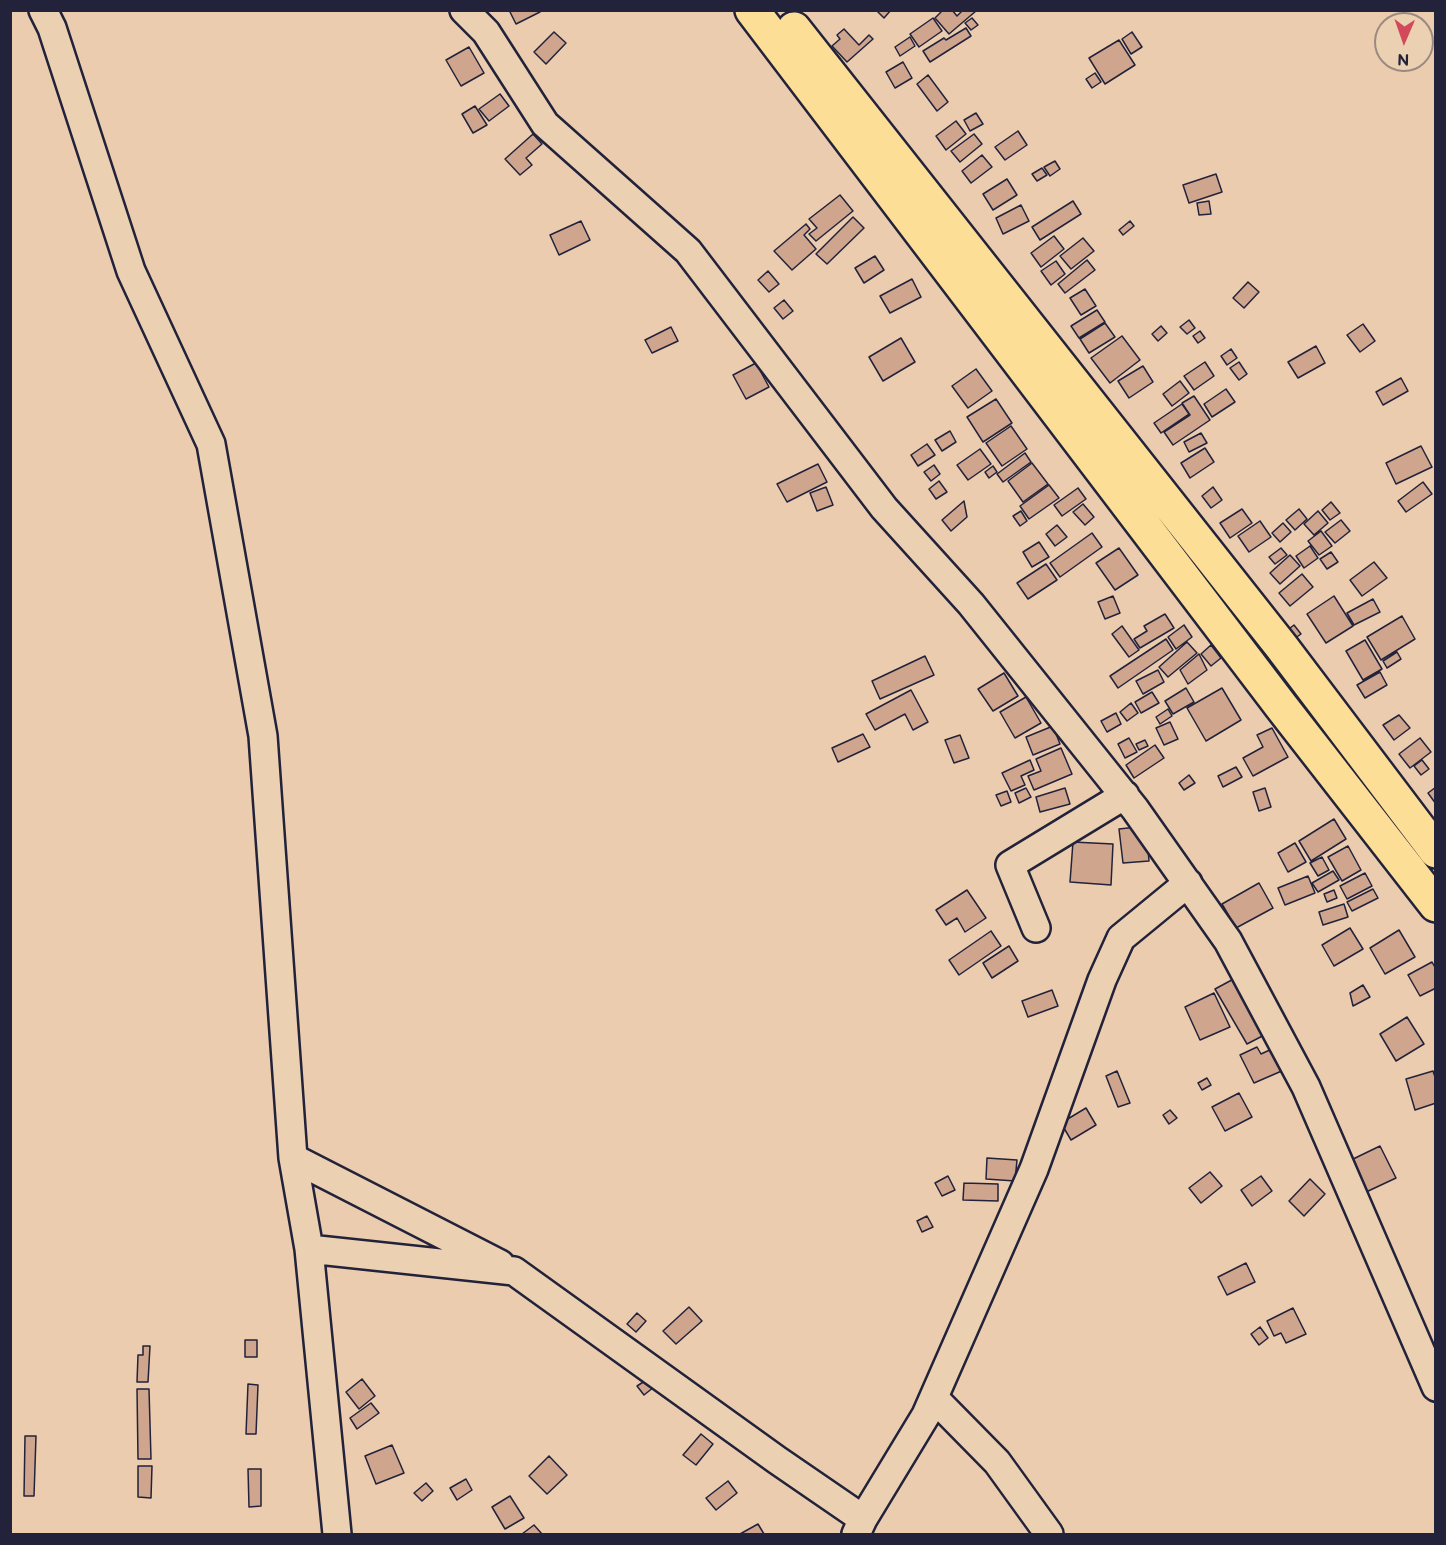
<!DOCTYPE html>
<html>
<head>
<meta charset="utf-8">
<style>
	body { margin:0 }
	#map { position:relative; width:1446px; height:1545px; overflow:hidden; background:#ebccae; font-family:"Balsamiq Sans",sans-serif }
	canvas { display:block }
	.frame { position:absolute; inset:0; border:12px solid #22223b; pointer-events:none }
	.north { position:absolute; left:1374px; top:12px; width:60px; height:60px; box-sizing:border-box; background:#ebd0b2; border:2px solid #9b8a82; border-radius:50%; rotate:182deg; font-size:16px; font-weight:700; line-height:24px; text-align:center; color:#22223b }
	.north::after { content:''; display:block; margin:auto; width:21px; height:27px; background:#d1495b; clip-path:polygon(50% 0,100% 100%,50% 72%,0 100%) }
</style>
</head>
<body>
<div id="map">
<canvas width="1446" height="1545"></canvas>
<div class="frame"></div>
<div class="north">N</div>
</div>
<script>
const c = document.querySelector('canvas').getContext('2d');
c.lineJoin = 'round';
function fillPath(path, color) { c.fillStyle = color; c.fill(path, 'evenodd'); }
const poly = rows => new Path2D(rows.map(r => 'M' + r).join(''));
function stroke(path, color, width, dash) { c.strokeStyle = color; c.lineWidth = width; c.lineCap = dash ? 'butt' : 'round'; c.setLineDash(dash || []); c.stroke(path); }
const building = poly([
	[509,10,539,10,540,12,516,24,509,10],
	[891,10,884,18,877,11,877,10,891,10],
	[943,10,952,10,957,16,963,10,976,11,949,34,935,18,943,10],
	[933,18,942,31,919,47,910,34,933,18],
	[972,18,978,25,971,30,965,23,972,18],
	[966,28,971,36,930,62,923,51,944,38,946,40,966,28],
	[844,29,859,45,869,35,873,39,847,62,832,46,840,39,837,35,844,29],
	[554,32,566,43,546,64,534,52,554,32],
	[1132,32,1142,47,1131,54,1122,39,1132,32],
	[910,37,915,46,900,56,895,47,910,37],
	[1119,40,1135,65,1105,84,1089,58,1119,40],
	[469,47,484,73,461,86,446,60,469,47],
	[903,62,912,78,895,88,886,72,903,62],
	[1095,73,1101,82,1092,88,1086,79,1095,73],
	[928,75,948,102,937,111,917,84,928,75],
	[500,94,509,106,489,121,479,109,500,94],
	[475,106,487,125,473,133,462,114,475,106],
	[976,113,983,124,970,131,964,120,976,113],
	[956,121,966,134,946,150,936,136,956,121],
	[1018,131,1027,145,1005,160,995,147,1018,131],
	[533,134,542,144,526,158,532,165,520,175,505,159,533,134],
	[974,134,982,144,960,162,951,151,974,134],
	[982,155,992,167,971,183,962,171,982,155],
	[1055,161,1060,169,1050,176,1044,167,1055,161],
	[1042,168,1047,175,1037,181,1032,174,1042,168],
	[1216,174,1222,192,1189,203,1183,185,1216,174],
	[1007,179,1017,195,993,210,983,194,1007,179],
	[840,195,853,211,816,241,809,234,817,228,809,219,840,195],
	[1073,201,1081,214,1040,240,1032,227,1073,201],
	[1209,201,1211,214,1199,215,1197,203,1209,201],
	[1021,205,1029,221,1003,234,996,218,1021,205],
	[853,217,864,228,827,264,816,254,853,217],
	[581,221,590,240,559,255,550,235,581,221],
	[1130,221,1134,226,1123,235,1119,230,1130,221],
	[806,224,810,229,804,235,816,249,792,270,774,251,806,224],
	[1054,236,1064,249,1041,267,1031,253,1054,236],
	[1083,238,1094,251,1071,269,1060,256,1083,238],
	[875,256,884,270,864,283,855,268,875,256],
	[1087,260,1095,270,1065,293,1058,284,1087,260],
	[1056,261,1065,274,1051,285,1041,271,1056,261],
	[768,271,779,284,769,292,758,280,768,271],
	[912,279,921,297,890,313,880,296,912,279],
	[1248,282,1259,292,1244,308,1233,298,1248,282],
	[1085,289,1096,306,1081,315,1070,298,1085,289],
	[784,300,793,311,783,319,774,308,784,300],
	[1097,310,1105,322,1079,338,1071,326,1097,310],
	[1189,320,1195,328,1187,334,1180,327,1189,320],
	[1105,323,1115,337,1089,353,1080,339,1105,323],
	[1363,324,1375,341,1360,352,1347,335,1363,324],
	[1161,326,1167,333,1158,341,1152,334,1161,326],
	[671,327,678,341,652,353,645,340,671,327],
	[1200,331,1205,338,1198,343,1193,336,1200,331],
	[1122,336,1140,360,1110,383,1091,358,1122,336],
	[901,338,915,362,883,381,869,357,901,338],
	[1316,346,1325,363,1298,378,1288,362,1316,346],
	[1231,349,1237,358,1227,365,1221,356,1231,349],
	[1205,362,1214,376,1194,390,1184,376,1205,362],
	[1239,362,1247,374,1239,380,1230,368,1239,362],
	[756,363,769,387,746,399,733,375,756,363],
	[1143,366,1153,382,1129,398,1118,381,1143,366],
	[976,369,992,391,968,408,952,386,976,369],
	[1401,378,1408,391,1383,405,1376,392,1401,378],
	[1180,381,1189,393,1172,406,1163,394,1180,381],
	[1226,389,1235,402,1212,417,1204,404,1226,389],
	[1194,396,1210,420,1173,445,1164,432,1190,415,1182,403,1194,396],
	[996,399,1012,423,983,442,967,417,996,399],
	[1182,404,1189,414,1161,433,1154,423,1182,404],
	[1011,426,1027,449,1002,466,986,443,1011,426],
	[950,431,956,442,942,451,935,440,950,431],
	[1201,433,1207,443,1189,452,1184,442,1201,433],
	[927,444,935,455,918,466,911,455,927,444],
	[1421,446,1432,467,1396,484,1386,463,1421,446],
	[1205,448,1214,462,1190,478,1181,463,1205,448],
	[980,449,991,464,968,480,957,465,980,449],
	[1025,453,1031,462,1003,482,997,474,1025,453],
	[1032,463,1048,484,1023,502,1008,481,1032,463],
	[818,464,827,482,787,502,777,484,818,464],
	[934,465,940,474,931,481,924,472,934,465],
	[993,466,997,472,989,478,985,472,993,466],
	[939,481,947,492,936,499,929,489,939,481],
	[1423,482,1432,494,1406,512,1398,501,1423,482],
	[1049,485,1059,498,1029,519,1020,506,1049,485],
	[826,487,833,505,817,511,810,493,826,487],
	[1213,487,1222,500,1211,508,1202,496,1213,487],
	[1078,488,1086,499,1062,516,1054,505,1078,488],
	[964,501,967,517,951,531,942,520,964,501],
	[1331,502,1340,513,1330,520,1322,510,1331,502],
	[1083,504,1094,517,1085,525,1073,512,1083,504],
	[1242,509,1252,523,1230,538,1220,523,1242,509],
	[1299,509,1307,519,1295,530,1286,520,1299,509],
	[1021,511,1027,521,1020,526,1013,516,1021,511],
	[1318,511,1328,523,1314,535,1304,524,1318,511],
	[1341,520,1350,531,1335,543,1325,532,1341,520],
	[1260,521,1271,537,1249,552,1238,536,1260,521],
	[1283,523,1291,532,1280,542,1272,533,1283,523],
	[1057,525,1067,537,1055,546,1046,534,1057,525],
	[1321,531,1332,546,1319,555,1308,541,1321,531],
	[1092,533,1102,547,1060,577,1050,563,1092,533],
	[1039,542,1049,557,1032,567,1023,552,1039,542],
	[1310,546,1318,558,1304,568,1296,556,1310,546],
	[1119,548,1138,575,1115,590,1096,563,1119,548],
	[1281,548,1287,555,1275,564,1269,557,1281,548],
	[1331,552,1338,562,1327,569,1320,559,1331,552],
	[1290,555,1300,566,1280,584,1270,573,1290,555],
	[1374,562,1387,578,1362,596,1350,580,1374,562],
	[1046,564,1057,580,1028,599,1017,583,1046,564],
	[1302,574,1313,587,1290,606,1279,593,1302,574],
	[1113,596,1120,613,1105,619,1098,602,1113,596],
	[1334,596,1353,626,1326,643,1307,614,1334,596],
	[1373,599,1380,612,1354,625,1347,613,1373,599],
	[1165,614,1174,628,1140,648,1134,639,1147,631,1144,626,1165,614],
	[1402,616,1415,639,1381,660,1367,637,1402,616],
	[1184,625,1192,637,1176,649,1168,637,1184,625],
	[1294,625,1301,634,1291,641,1285,632,1294,625],
	[1122,626,1139,650,1129,657,1112,634,1122,626],
	[1166,639,1173,650,1118,688,1110,676,1166,639],
	[1365,640,1382,669,1363,680,1346,651,1365,640],
	[1187,642,1197,653,1168,677,1159,667,1187,642],
	[1211,645,1221,658,1211,666,1201,654,1211,645],
	[1397,652,1401,659,1387,668,1383,661,1397,652],
	[1199,654,1207,670,1188,684,1180,670,1199,654],
	[925,656,934,675,880,699,872,681,925,656],
	[1158,670,1164,682,1143,694,1136,681,1158,670],
	[1380,672,1387,685,1365,698,1357,685,1380,672],
	[1004,673,1018,696,993,711,978,689,1004,673],
	[1186,688,1194,702,1173,714,1165,701,1186,688],
	[1222,688,1241,720,1206,741,1187,708,1222,688],
	[911,690,928,722,913,730,905,714,875,730,866,714,911,690],
	[1152,692,1159,703,1141,713,1135,702,1152,692],
	[1026,697,1041,723,1015,738,1000,712,1026,697],
	[1131,703,1138,713,1127,721,1120,712,1131,703],
	[1168,709,1172,716,1160,724,1156,717,1168,709],
	[1116,713,1121,724,1107,732,1101,721,1116,713],
	[1399,715,1410,728,1394,740,1383,725,1399,715],
	[1170,722,1178,739,1164,745,1156,728,1170,722],
	[1053,726,1060,744,1033,755,1026,737,1053,726],
	[1272,728,1288,757,1253,776,1243,758,1263,747,1257,735,1272,728],
	[863,734,870,747,838,762,832,748,863,734],
	[960,735,969,758,954,763,945,740,960,735],
	[1129,738,1137,752,1125,758,1118,744,1129,738],
	[1420,738,1431,752,1410,768,1399,754,1420,738],
	[1145,740,1148,746,1139,750,1136,744,1145,740],
	[1155,745,1164,758,1134,778,1126,765,1155,745],
	[1061,748,1072,774,1034,790,1028,776,1041,771,1036,759,1061,748],
	[1030,760,1034,770,1021,776,1025,785,1011,791,1002,773,1030,760],
	[1422,760,1429,769,1421,775,1414,766,1422,760],
	[1236,767,1242,777,1223,787,1218,776,1236,767],
	[1189,775,1195,783,1184,790,1179,783,1189,775],
	[1436,787,1436,804,1428,793,1436,787],
	[1026,788,1031,797,1019,803,1015,793,1026,788],
	[1065,788,1070,804,1040,812,1036,797,1065,788],
	[1265,788,1271,807,1259,811,1253,792,1265,788],
	[1007,791,1011,802,1001,806,996,795,1007,791],
	[1334,819,1346,839,1311,861,1299,841,1334,819],
	[1146,826,1149,861,1123,863,1119,829,1146,826],
	[1073,842,1113,844,1111,885,1070,882,1073,842],
	[1295,843,1306,862,1288,872,1278,853,1295,843],
	[1348,846,1361,870,1342,881,1328,857,1348,846],
	[1322,857,1329,870,1318,876,1310,863,1322,857],
	[1333,871,1339,880,1318,892,1312,883,1333,871],
	[1365,873,1372,886,1347,899,1340,886,1365,873],
	[1308,876,1315,893,1285,905,1278,888,1308,876],
	[1259,883,1273,908,1236,928,1222,904,1259,883],
	[1373,889,1378,898,1352,911,1347,902,1373,889],
	[967,890,986,918,965,932,957,918,946,925,936,910,967,890],
	[1334,890,1337,898,1327,902,1324,894,1334,890],
	[1344,904,1348,917,1323,925,1319,912,1344,904],
	[1350,928,1363,949,1334,966,1322,945,1350,928],
	[1399,930,1415,957,1385,974,1370,948,1399,930],
	[991,931,1001,946,959,975,949,960,991,931],
	[1009,946,1018,961,992,978,983,963,1009,946],
	[1432,962,1436,969,1436,988,1420,996,1408,975,1432,962],
	[1241,975,1272,1031,1247,1044,1215,989,1241,975],
	[1363,985,1370,997,1353,1006,1350,993,1363,985],
	[1052,990,1058,1006,1028,1017,1022,1001,1052,990],
	[1214,993,1230,1027,1200,1040,1185,1007,1214,993],
	[1407,1017,1424,1044,1396,1061,1380,1034,1407,1017],
	[1257,1047,1261,1054,1274,1048,1284,1070,1254,1083,1240,1055,1257,1047],
	[1117,1071,1130,1103,1118,1107,1106,1076,1117,1071],
	[1433,1071,1436,1080,1436,1103,1415,1110,1406,1079,1433,1071],
	[1207,1078,1211,1085,1202,1090,1198,1083,1207,1078],
	[1239,1093,1252,1117,1225,1131,1212,1107,1239,1093],
	[1086,1108,1096,1125,1071,1140,1061,1123,1086,1108],
	[1170,1110,1177,1118,1169,1124,1163,1115,1170,1110],
	[1380,1146,1396,1178,1364,1193,1349,1161,1380,1146],
	[987,1158,1017,1160,1015,1181,986,1179,987,1158],
	[1210,1172,1222,1186,1201,1203,1189,1188,1210,1172],
	[948,1176,955,1190,942,1196,935,1183,948,1176],
	[1261,1176,1272,1191,1252,1206,1241,1190,1261,1176],
	[1310,1179,1325,1194,1304,1216,1289,1201,1310,1179],
	[964,1183,998,1184,998,1201,963,1200,964,1183],
	[927,1216,933,1227,922,1232,917,1221,927,1216],
	[1246,1263,1255,1282,1227,1295,1218,1277,1246,1263],
	[689,1307,702,1321,676,1344,663,1331,689,1307],
	[1293,1308,1306,1334,1286,1343,1281,1333,1274,1336,1267,1321,1293,1308],
	[637,1313,646,1321,636,1332,627,1324,637,1313],
	[1260,1327,1268,1338,1259,1345,1251,1334,1260,1327],
	[245,1340,257,1340,257,1357,245,1357,245,1340],
	[143,1346,150,1346,148,1382,137,1382,138,1355,143,1355,143,1346],
	[362,1379,375,1396,359,1409,346,1392,362,1379],
	[648,1379,654,1387,644,1395,637,1386,648,1379],
	[248,1384,258,1385,256,1434,246,1434,248,1384],
	[137,1389,149,1389,151,1459,138,1459,137,1389],
	[371,1403,379,1413,357,1429,350,1418,371,1403],
	[701,1434,713,1444,696,1465,683,1455,701,1434],
	[25,1436,36,1436,34,1496,24,1496,25,1436],
	[392,1445,404,1473,376,1484,365,1456,392,1445],
	[549,1456,567,1475,547,1494,529,1476,549,1456],
	[138,1466,152,1466,151,1498,138,1497,138,1466],
	[248,1469,261,1469,261,1506,249,1507,248,1469],
	[466,1479,472,1490,457,1500,450,1488,466,1479],
	[728,1481,737,1493,716,1510,706,1498,728,1481],
	[426,1483,433,1491,422,1501,414,1493,426,1483],
	[510,1496,524,1518,505,1529,492,1507,510,1496],
	[758,1524,764,1534,740,1534,758,1524],
	[534,1525,542,1534,522,1534,534,1525]
]);
const minor = poly([
	[43,10,52,28,131,271,211,444,263,736,293,1158,309,1249,337,1534],
	[464,10,486,32,545,124,688,251,884,508,971,604,1135,809,1228,941,1306,1087,1436,1387],
	[1036,928,1010,865,1125,795],
	[293,1158,500,1264],
	[309,1249,514,1271,777,1460,863,1519],
	[934,1398,997,1462,1049,1534],
	[856,1534,863,1519,926,1415,1034,1169,1102,980,1121,938,1188,883]
]);
const major = poly([
	[752,10,1281,706,1436,905],
	[794,29,1281,646,1436,851]
]);
fillPath(building, '#cfa58e');
stroke(building, '#22223b', 1.5);
stroke(minor, '#22223b', 32);
stroke(major, '#22223b', 38);
stroke(minor, '#ebd0b2', 27);
stroke(major, '#fdde96', 33);
</script>
</body>
</html>
